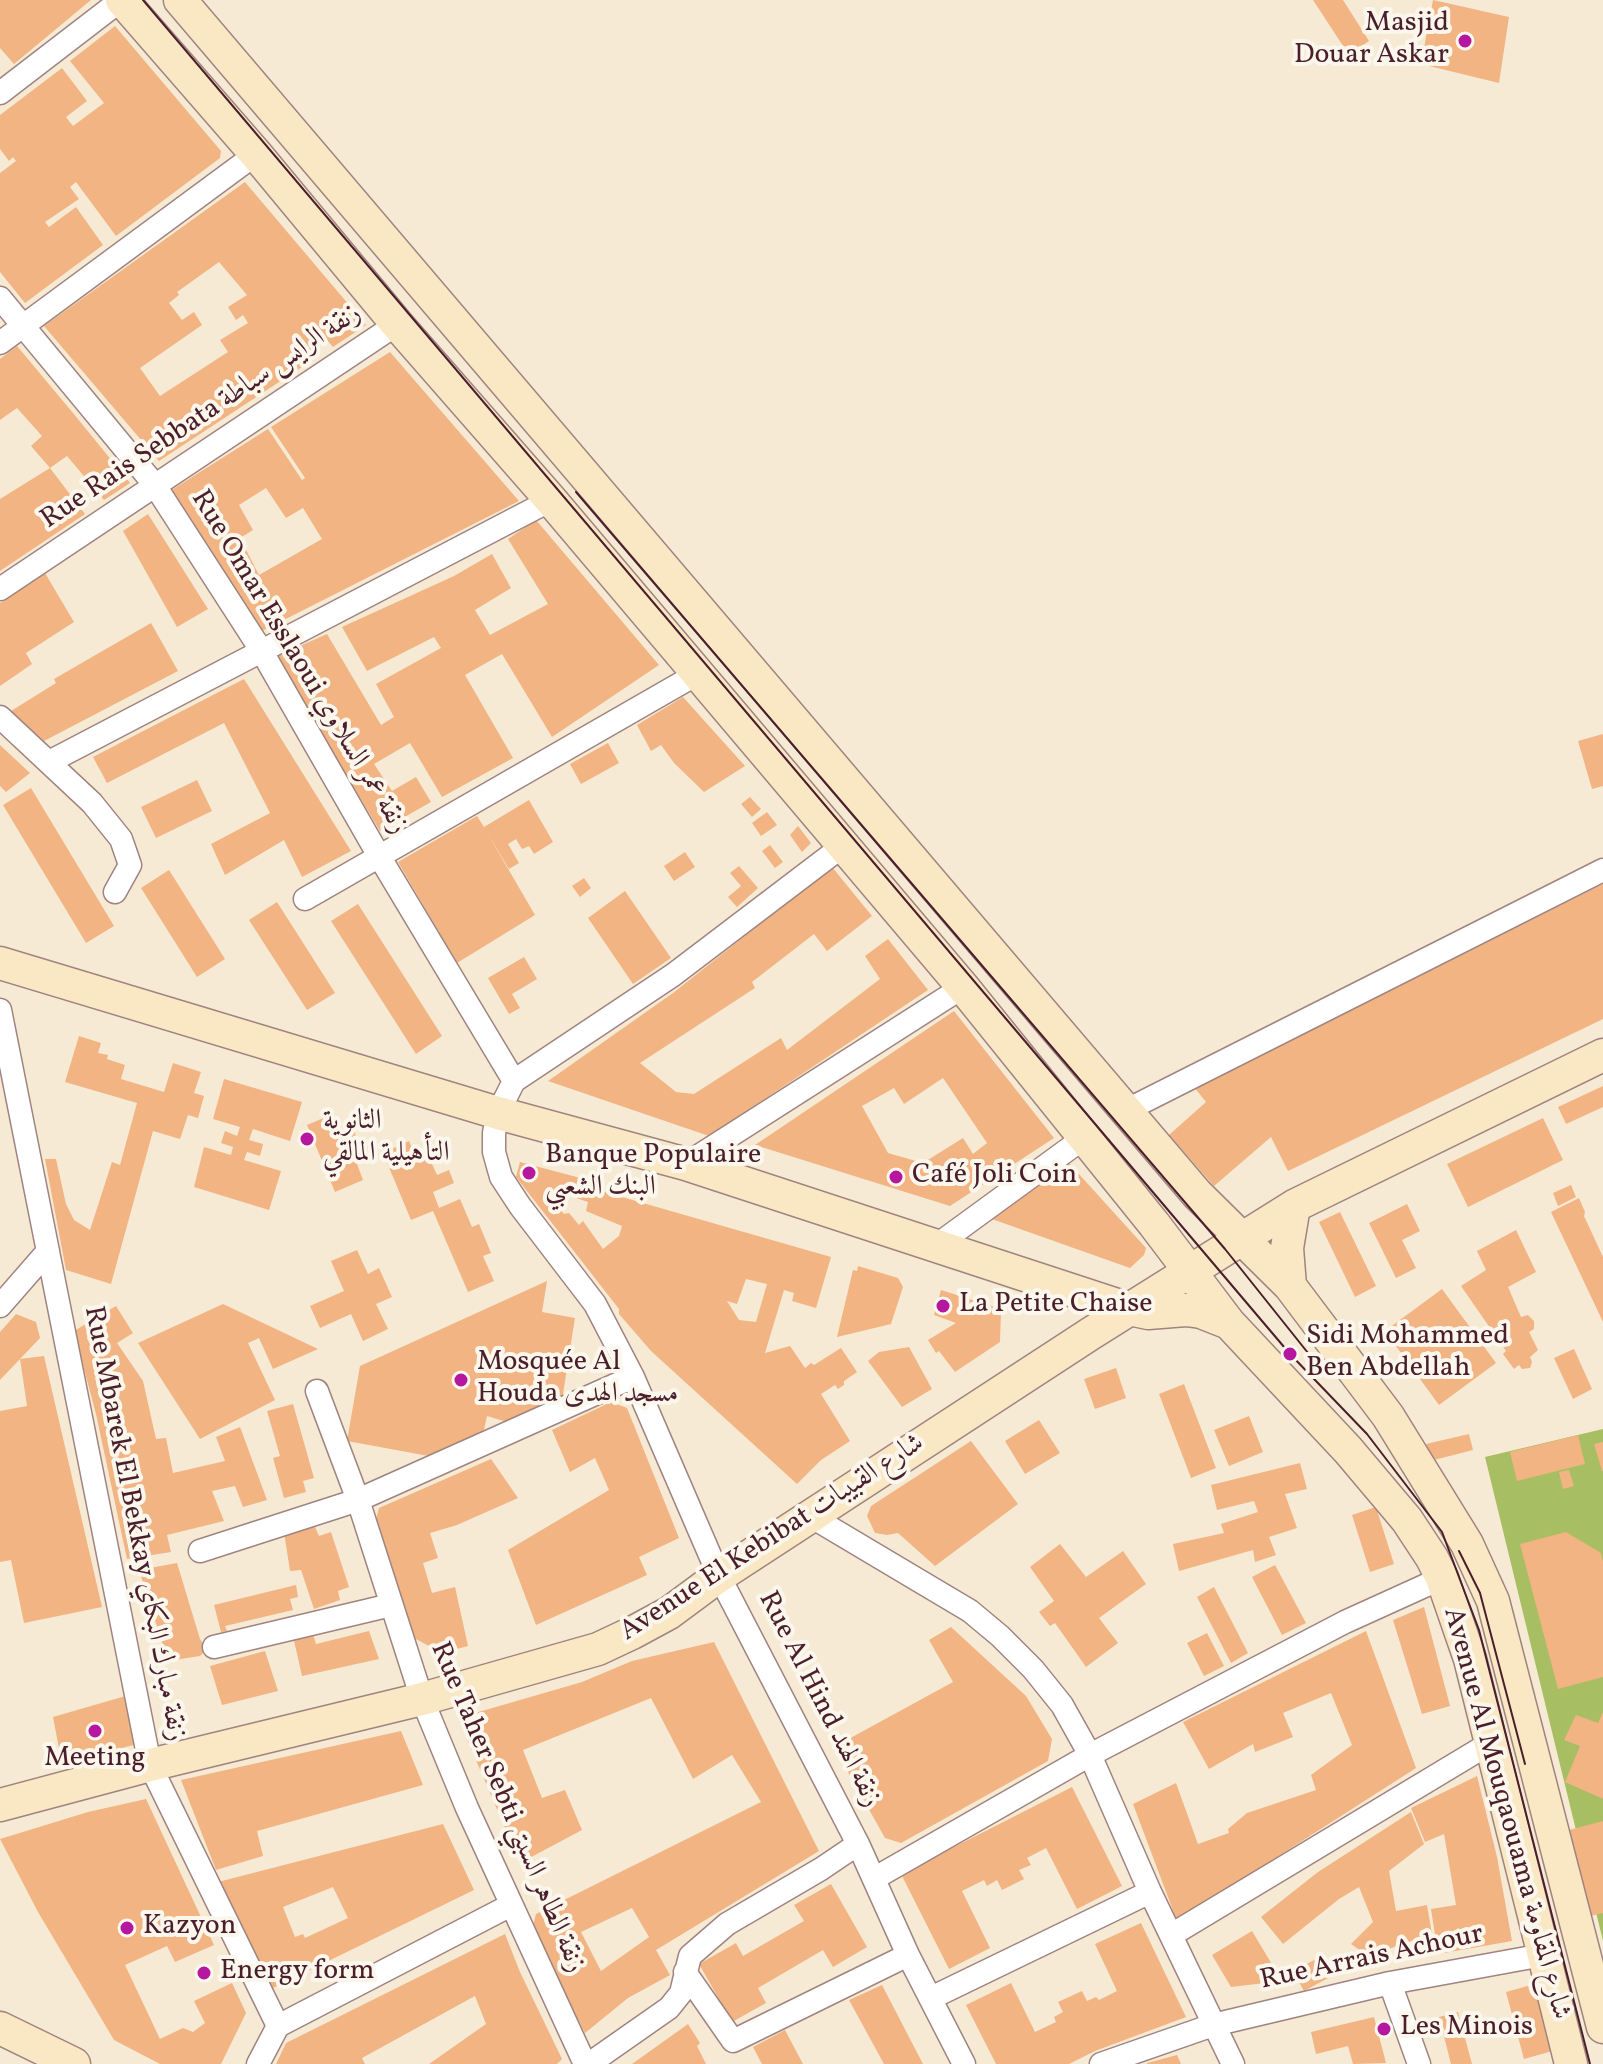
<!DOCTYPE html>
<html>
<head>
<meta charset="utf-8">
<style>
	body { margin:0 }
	canvas { display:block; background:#f6ead5 }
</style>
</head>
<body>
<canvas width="1603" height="2064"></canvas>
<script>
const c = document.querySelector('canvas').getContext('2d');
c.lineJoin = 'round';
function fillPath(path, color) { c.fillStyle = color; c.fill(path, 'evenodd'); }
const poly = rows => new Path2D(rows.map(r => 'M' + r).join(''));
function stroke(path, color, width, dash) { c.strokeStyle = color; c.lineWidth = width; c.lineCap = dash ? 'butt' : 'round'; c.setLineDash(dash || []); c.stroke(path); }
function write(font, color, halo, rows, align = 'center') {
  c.font = font + ' Vollkorn,Amiri,serif'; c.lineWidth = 8; c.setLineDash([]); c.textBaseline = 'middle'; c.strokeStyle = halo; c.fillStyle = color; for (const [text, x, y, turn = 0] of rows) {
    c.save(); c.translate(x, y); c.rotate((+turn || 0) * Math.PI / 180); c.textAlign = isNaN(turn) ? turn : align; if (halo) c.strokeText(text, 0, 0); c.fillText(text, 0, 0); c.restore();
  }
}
const green = poly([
	[1603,1429,1603,1941,1485,1457]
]);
const building = poly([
	[0,0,91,0,14,64,0,48],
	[1313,0,1343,0,1369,41,1349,55],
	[1433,0,1509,17,1499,83,1421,64],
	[115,26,221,151,220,158,116,236,76,182,70,187,79,199,45,222,49,227,76,207,103,245,25,303,0,272,0,173,16,161,13,157,9,161,0,149,0,115,62,68,87,101,66,117,73,126,104,103,70,61],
	[245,182,366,325,333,347,327,340,303,357,308,363,159,461,44,326],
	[219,262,247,295,228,307,236,320,243,315,248,323,220,340,228,352,160,396,140,368,202,325,194,312,182,320,169,303,179,295,177,292],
	[17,346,73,413,130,483,104,500,67,456,50,468,31,446,42,436,17,408,0,420,0,359],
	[390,352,519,501,262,631,170,491,268,429,302,480,305,478,271,427],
	[266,488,286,518,303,508,322,539,259,575,240,538,253,530,239,505],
	[50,468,85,514,0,571,0,499],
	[148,514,208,609,177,627,123,531],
	[536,520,659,665,552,737,502,654,465,675,513,758,442,797,410,743,374,764,392,791,416,777,431,802,380,831,275,657,327,634,381,725,394,717,376,684,441,648,434,637,367,671,342,627,454,576,492,554,511,588,475,610,490,635,548,604,508,539],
	[45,573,74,622,26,653,32,664,0,686,0,603],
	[151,623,178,671,44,741,11,711,56,683,54,679],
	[244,679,351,851,302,877,284,840,225,875,211,844,270,813,224,723,107,783,93,757],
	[683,697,745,766,704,792,674,763,661,745,651,751,637,725],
	[1603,734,1603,786,1592,789,1578,741],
	[608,743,619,763,581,784,570,764],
	[0,745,30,773,6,792,0,786],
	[197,780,212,811,156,838,141,807],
	[31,788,114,926,86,943,3,805],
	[750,797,761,809,752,817,741,804],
	[529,800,553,842,534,854,529,846,522,849,516,839,508,844,519,863,509,869,486,831,535,915,457,963,398,862,477,816,484,827],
	[767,812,777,825,761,836,752,823],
	[798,826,811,843,802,852,790,835],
	[770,845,783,862,775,868,762,851],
	[685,852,695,867,674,881,664,866],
	[739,866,758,888,737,907,728,897,741,886,730,873],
	[832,867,872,916,827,951,814,934,752,982,755,988,640,1063,676,1092,694,1094,781,1038,787,1050,880,979,865,956,888,939,928,990,709,1136,548,1081,673,993],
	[169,870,225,959,197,977,141,888],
	[584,878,591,888,580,897,572,886],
	[1603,884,1603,1019,1288,1171,1271,1137,1214,1186,1169,1135,1206,1102,1194,1087],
	[625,891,671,958,633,984,588,918],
	[277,902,335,993,307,1010,249,920],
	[358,904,442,1036,416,1054,331,921],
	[524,957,537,979,512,994,520,1008,509,1014,488,978],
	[954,1011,1054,1138,950,1206,755,1145],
	[943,1078,987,1143,973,1154,963,1138,923,1163,888,1153,862,1106,894,1088,904,1104],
	[79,1036,101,1043,98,1053,108,1055,107,1059,125,1065,121,1079,164,1092,173,1063,201,1072,194,1093,204,1096,198,1118,188,1115,180,1139,153,1131,111,1284,66,1270,45,1159,56,1159,66,1204,74,1220,90,1230,112,1162,120,1165,137,1103,65,1082],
	[224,1079,302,1102,290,1141,253,1129,249,1140,263,1144,260,1156,247,1152,244,1160,281,1171,269,1210,194,1187,204,1147,231,1155,233,1147,221,1143,225,1131,237,1136,240,1127,213,1119],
	[1603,1086,1603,1107,1566,1124,1558,1107],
	[333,1114,342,1134,353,1129,361,1147,373,1142,378,1155,357,1164,363,1180,335,1192,307,1125],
	[1543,1118,1563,1160,1468,1207,1447,1164],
	[409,1141,418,1162,429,1157,437,1175,449,1170,454,1183,433,1192,439,1208,460,1199,472,1227,479,1224,491,1253,483,1256,494,1281,468,1292,433,1211,411,1220,383,1153],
	[520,1162,603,1184,601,1191,831,1257,816,1308,792,1301,794,1293,784,1290,765,1353,790,1346,805,1368,811,1363,814,1365,841,1348,857,1372,844,1381,844,1385,838,1389,835,1385,821,1394,850,1441,821,1460,797,1484,651,1351,619,1314,619,1309,516,1177],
	[564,1194,588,1202,586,1211,622,1226,619,1236,603,1249,583,1221,579,1225,569,1213,564,1214,554,1203],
	[746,1279,767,1284,756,1322,739,1320,727,1301,737,1304],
	[1068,1162,1146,1248,1144,1255,1130,1268,989,1218,1036,1177,1045,1180,1048,1173],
	[1571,1185,1576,1197,1558,1206,1553,1193],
	[1579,1198,1585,1212,1584,1216,1603,1257,1603,1322,1551,1212],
	[1407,1204,1420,1231,1402,1240,1416,1268,1396,1278,1369,1223],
	[1340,1212,1376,1286,1355,1297,1319,1222],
	[1516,1230,1536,1272,1508,1287,1521,1317,1528,1315,1534,1321,1534,1329,1529,1332,1538,1350,1530,1357,1532,1362,1530,1368,1522,1369,1519,1365,1514,1369,1503,1354,1506,1351,1461,1286,1486,1270,1477,1251],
	[357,1250,368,1274,379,1268,392,1297,376,1304,388,1329,363,1341,351,1314,320,1328,310,1306,344,1291,331,1261],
	[858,1266,898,1278,903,1287,891,1324,837,1337,853,1270,857,1271],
	[547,1281,542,1312,575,1318,562,1400,542,1395,537,1411,507,1422,487,1416,483,1434,445,1459,347,1441,360,1366],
	[1442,1289,1496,1363,1439,1405,1385,1331],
	[941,1290,1001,1309,1000,1342,955,1372,939,1351,936,1353,928,1340,956,1323,934,1315],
	[223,1304,318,1349,273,1369,259,1338,248,1343,275,1400,200,1439,138,1343],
	[116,1306,133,1333,117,1343,143,1381,156,1439,166,1438,173,1473,225,1461,216,1437,240,1427,267,1500,243,1507,235,1486,212,1491,224,1521,167,1535,171,1552,127,1559,96,1414,74,1331],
	[16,1314,36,1322,40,1338,0,1380,0,1332],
	[909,1347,932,1389,902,1407,868,1361,879,1352],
	[1574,1349,1592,1389,1573,1399,1554,1358],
	[44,1356,102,1607,24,1623,11,1560,0,1562,0,1411,27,1406,20,1359],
	[1116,1368,1126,1398,1095,1409,1084,1379],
	[1184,1384,1216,1468,1191,1478,1159,1394],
	[611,1402,627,1408,679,1538,639,1557,647,1575,536,1625,508,1550,609,1490,595,1458,570,1472,552,1430],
	[293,1404,314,1478,303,1481,306,1492,284,1498,273,1458,280,1456,267,1411],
	[1249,1416,1263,1452,1229,1466,1214,1430],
	[1039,1420,1060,1453,1025,1474,1005,1441],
	[1469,1434,1473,1450,1430,1461,1426,1444],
	[1578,1435,1585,1464,1517,1481,1510,1452],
	[971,1441,1018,1504,935,1566,898,1533,887,1535,875,1533,867,1516,871,1506],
	[1603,1442,1603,1471,1602,1471,1594,1444],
	[491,1459,518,1498,457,1525,430,1533,438,1558,423,1563,432,1593,455,1587,468,1646,442,1653,414,1638,375,1523,379,1508],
	[1300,1463,1307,1489,1285,1494,1297,1528,1269,1537,1276,1555,1255,1562,1253,1550,1179,1571,1173,1544,1224,1533,1221,1524,1258,1512,1254,1501,1217,1510,1211,1485],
	[1569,1470,1574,1486,1563,1489,1559,1472],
	[1376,1507,1394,1564,1370,1572,1352,1515],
	[315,1527,319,1536,331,1532,349,1587,338,1591,340,1600,314,1609,301,1570,290,1571,284,1532],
	[1566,1532,1601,1553,1603,1562,1603,1677,1558,1689,1520,1544],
	[1060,1544,1086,1577,1123,1551,1146,1584,1099,1618,1118,1643,1086,1667,1055,1623,1050,1626,1039,1612,1054,1601,1030,1567],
	[177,1563,200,1639,207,1649,200,1656,168,1661,139,1570],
	[1275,1565,1306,1623,1282,1635,1252,1577],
	[296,1585,298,1597,290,1599,293,1610,225,1626,227,1631,221,1632,214,1605],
	[1214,1587,1248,1653,1231,1663,1197,1597],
	[1424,1607,1450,1706,1422,1714,1393,1620],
	[951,1627,1026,1696,1052,1739,1048,1761,901,1843,885,1838,834,1747,953,1682,929,1640],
	[312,1631,316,1644,369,1631,379,1659,302,1676,293,1636],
	[1366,1631,1416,1768,1177,1921,1133,1804,1176,1783,1198,1844,1229,1833,1228,1829,1247,1813,1316,1790,1311,1775,1352,1745,1331,1693,1283,1713,1293,1737,1255,1752,1253,1744,1209,1769,1183,1722],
	[1207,1633,1224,1666,1204,1676,1187,1643],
	[714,1642,819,1851,656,1950,670,1975,628,1998,585,2033,532,1930,536,1914,761,1802,732,1755,693,1779,651,1698,523,1750,542,1798,565,1790,582,1830,520,1863,458,1718,582,1682,632,1661],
	[632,1908,649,1937,601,1971,581,1932],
	[265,1651,278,1691,222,1705,210,1666],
	[129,1695,137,1744,62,1764,53,1717],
	[1603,1712,1603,1799,1565,1782,1580,1746,1564,1740,1576,1715,1598,1723],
	[401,1731,423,1785,257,1831,263,1856,216,1870,181,1780],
	[1477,1776,1497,1857,1512,1941,1438,1954,1431,1909,1456,1905,1444,1834,1425,1842,1411,1808],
	[1072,1787,1122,1886,1077,1909,1046,1848,1027,1858,1031,1865,1019,1870,1024,1879,1002,1890,997,1880,987,1886,984,1880,962,1891,990,1948,949,1969,901,1874],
	[146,1799,214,1945,175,1962,167,1946,125,1965,160,2039,183,2028,193,2032,205,2023,194,2001,232,1983,246,2013,221,2064,160,2064,114,2040,38,1912,0,1839,88,1812],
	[1411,1812,1424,1844,1389,1871,1396,1911,1427,1905,1432,1934,1368,1956,1351,1944,1373,1922,1359,1887,1339,1899,1283,1944,1261,1917,1318,1872],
	[1603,1821,1603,1913,1590,1916,1569,1830],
	[443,1824,474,1890,271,1989,218,1882],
	[333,1887,348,1918,305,1938,303,1934,295,1937,283,1907],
	[831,1884,867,1947,833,1967,823,1950,758,1988,766,2003,732,2022,699,1964,736,1943,743,1956,804,1921,794,1905],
	[1141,1923,1186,2017,1095,2051,1069,2064,996,2064,966,2005,1011,1983,1035,2032,1056,2022,1054,2017,1063,2012,1058,2002,1082,1991,1087,2001,1096,1997,1099,2000,1117,1991,1095,1944],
	[1252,1931,1282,1981,1231,1987,1212,1955],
	[505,1934,520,1972,562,2059,557,2064,429,2064,486,2024,475,1996,362,2058,365,2064,276,2064,286,2043],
	[1322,1956,1332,1976,1304,1991,1293,1971],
	[1538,1983,1556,2050,1524,2059,1506,1992],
	[882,1985,923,2064,884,2064,849,2000],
	[1458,2012,1472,2064,1451,2064,1439,2017],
	[1374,2017,1386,2063,1353,2064,1348,2046,1316,2054,1311,2032],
	[688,2024,700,2043,697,2046,706,2064,632,2064],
	[785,2030,803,2064,762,2064,753,2047],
	[1177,2055,1181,2064,1147,2064,1147,2063]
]);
const street = poly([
	[0,93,121,0],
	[0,298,154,484,261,650,379,856,514,1081],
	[0,343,256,154],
	[0,589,397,324],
	[0,717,92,803,121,839,130,865,115,892],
	[49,762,551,500],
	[844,845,673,975,514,1081,498,1113,494,1133,494,1152,501,1177,520,1206,595,1304,633,1377,719,1576,858,1844,908,1955,964,2064],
	[305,899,697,674],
	[0,1010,150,1765,278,2026],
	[1125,1111,1603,870],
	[686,1164,963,987],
	[937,1245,1085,1137],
	[0,1306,48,1251],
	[317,1391,358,1500,422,1699,467,1808,585,2064],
	[812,1517,970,1611,1000,1636,1033,1669,1062,1705,1090,1755,1150,1892,1233,2064],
	[200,1551,358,1500,633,1377],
	[214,1647,391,1605],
	[875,1878,1090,1755,1345,1622,1442,1578],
	[1173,1934,1492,1742],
	[685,1972,733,2041,908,1955],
	[1390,1983,1419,2064],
	[931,1998,1150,1892],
	[258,2064,278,2026,511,1905],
	[589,2064,669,2008,681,1993,690,1956,727,1924,821,1869,858,1844],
	[1101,2064,1213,2025,1390,1983,1543,1955]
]);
const secondary = poly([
	[122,0,256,154,397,324,551,500,963,987,1154,1224,1229,1323,1348,1450,1407,1520,1432,1558,1442,1578,1470,1659,1571,2064],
	[180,0,1197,1194,1290,1286,1388,1416,1467,1544,1493,1601,1603,2027],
	[0,963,498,1113,686,1164,1129,1309,1148,1313,1186,1310,1201,1312,1229,1323],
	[1290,1286,1287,1248,1294,1206],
	[0,1805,150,1765,422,1699,598,1649,632,1633,669,1613,719,1576,1090,1334,1294,1206,1603,1055],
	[0,2028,74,2064]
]);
const tram = poly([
	[143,0,1290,1354,1367,1434,1442,1532,1479,1630,1590,2064],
	[576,492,1225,1249,1324,1373],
	[1459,1551,1480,1593,1525,1764]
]);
const markers = [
	[1465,41,8,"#b5179e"],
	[307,1139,8,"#b5179e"],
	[529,1173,8,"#b5179e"],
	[896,1177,8,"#b5179e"],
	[943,1306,8,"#b5179e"],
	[1290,1354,8,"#b5179e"],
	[461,1380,8,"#b5179e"],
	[95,1731,8,"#b5179e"],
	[127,1928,8,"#b5179e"],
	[204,1973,8,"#b5179e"],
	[1384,2029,8,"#b5179e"]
];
const poiNames = [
	["Masjid",1449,25,"right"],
	["Douar Askar",1449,57,"right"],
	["الثانوية",323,1123],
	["التأهيلية المالقي",323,1155],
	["Banque Populaire",545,1157],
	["البنك الشعبي",545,1189],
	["Café Joli Coin",912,1177],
	["La Petite Chaise",959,1306],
	["Sidi Mohammed",1306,1338],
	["Ben Abdellah",1306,1370],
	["Mosquée Al",477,1364],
	["Houda مسجد الهدى",477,1396],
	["Meeting",95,1760,"center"],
	["Kazyon",143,1928],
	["Energy form",220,1973],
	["Les Minois",1400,2029]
];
const streetNames = [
	["Rue Rais Sebbata زنقة الرايس سباطة",202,418,-34],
	["Rue Omar Esslaoui زنقة عمر السلاوي",298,663,59],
	["Rue Mbarek El Bekkay زنقة مبارك البكاي",133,1524,79],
	["Avenue El Kebibat شارع القبيبات",773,1539,-33],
	["Rue Al Hind زنقة الهند",818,1700,63],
	["Rue Taher Sebti زنقة الطاهر السبتي",506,1808,67],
	["Avenue Al Mouqaouama شارع المقاومة",1505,1814,75],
	["Rue Arrais Achour",1372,1959,-12]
];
fillPath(green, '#a8be63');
fillPath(building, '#f1b482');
stroke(street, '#a08480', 25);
stroke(secondary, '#a08480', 35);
stroke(street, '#fff', 22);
stroke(secondary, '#fae7c3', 32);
stroke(tram, '#4a1f2b', 2);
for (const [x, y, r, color] of markers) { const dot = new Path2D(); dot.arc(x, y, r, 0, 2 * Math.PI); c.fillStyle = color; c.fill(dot); stroke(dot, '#fbf7ec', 3); }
write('28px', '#4a1f2b', '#fbf7ec', poiNames, 'left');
write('28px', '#4a1f2b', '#fbf7ec', streetNames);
</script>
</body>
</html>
